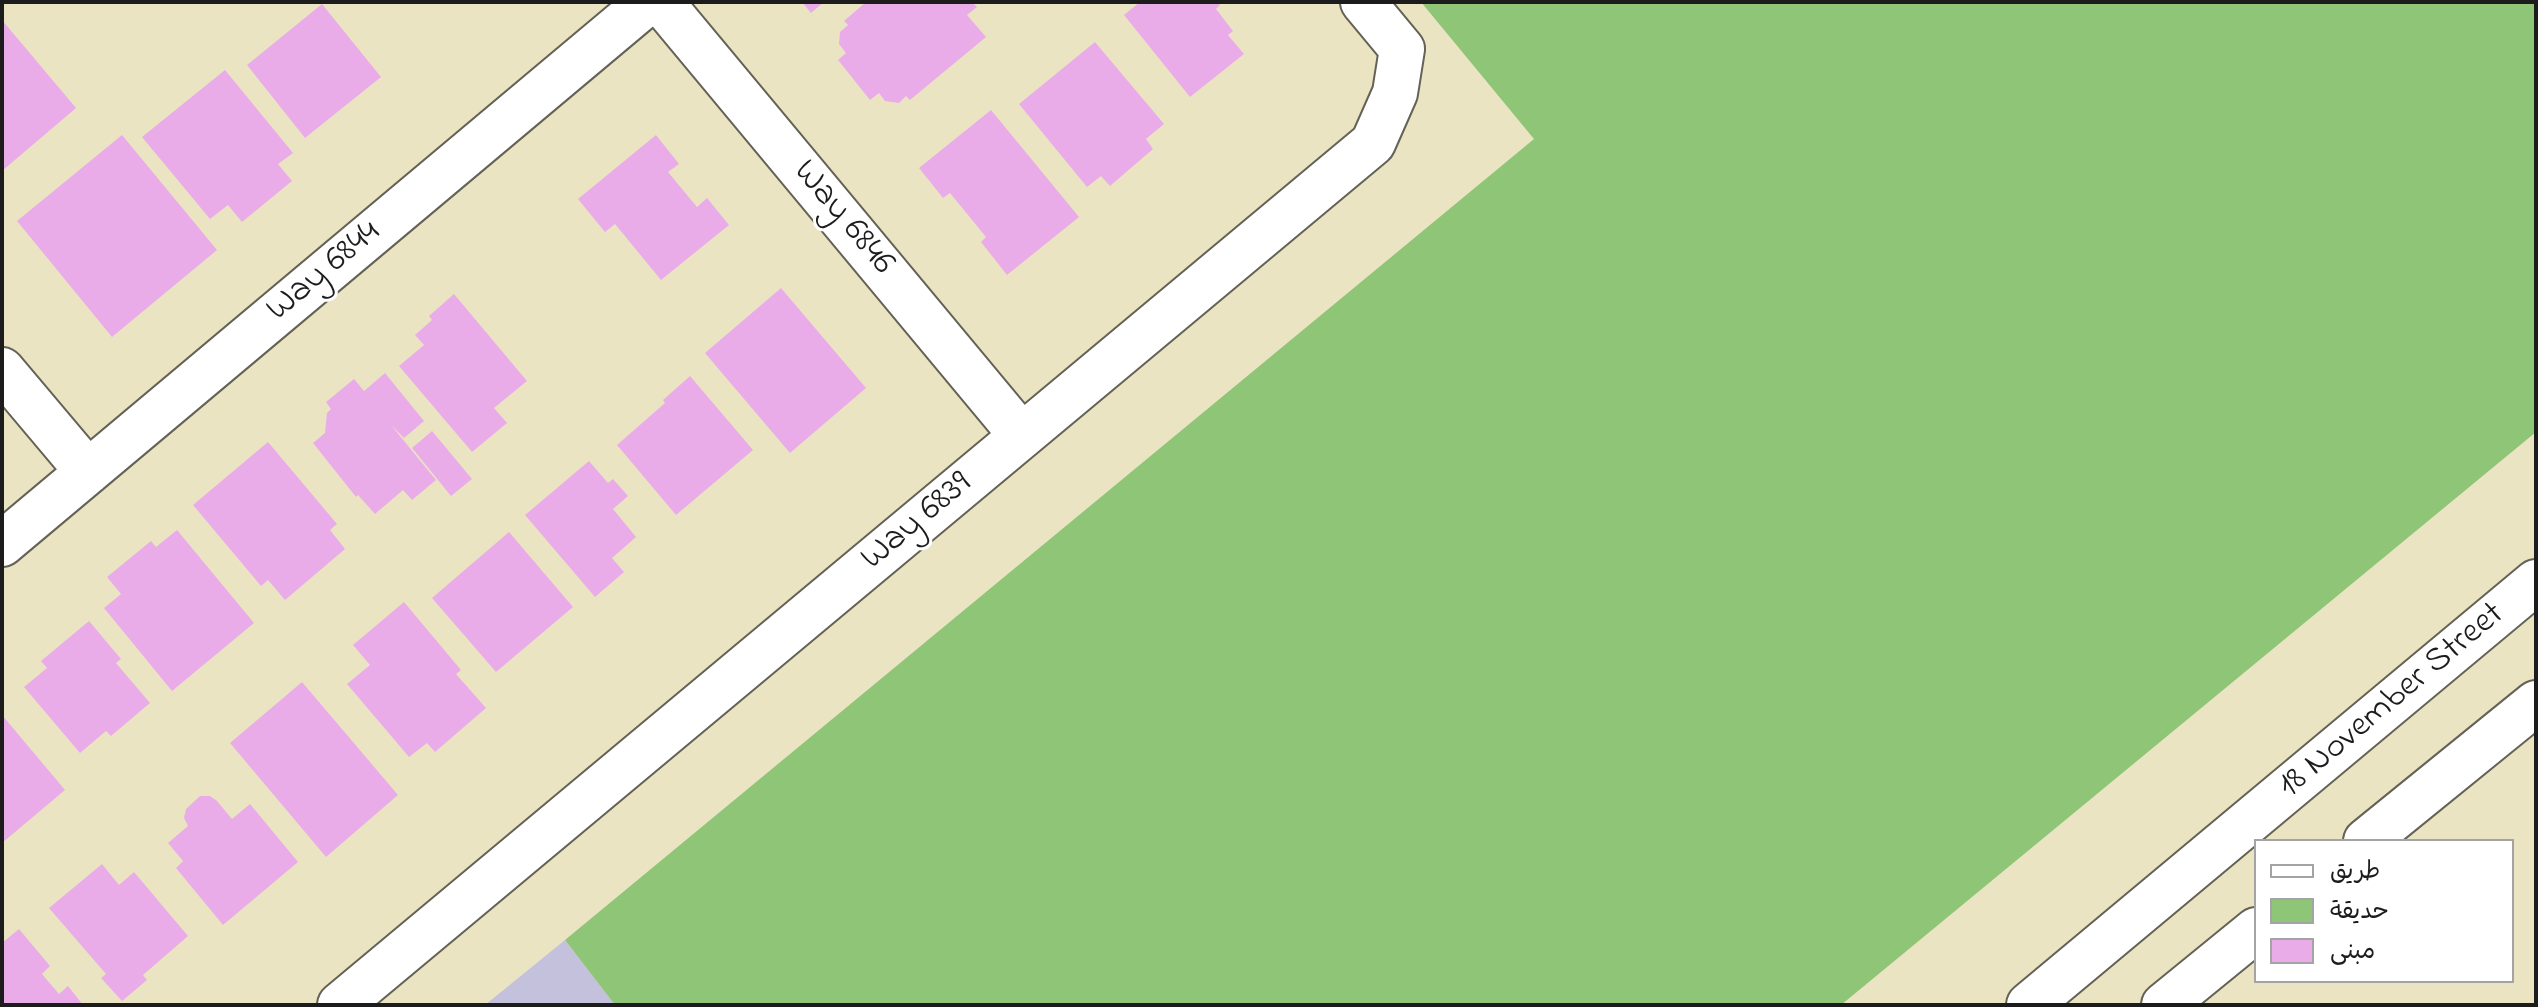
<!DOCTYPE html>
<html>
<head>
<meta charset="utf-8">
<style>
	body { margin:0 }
	#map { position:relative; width:2538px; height:1007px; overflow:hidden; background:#ebe4c3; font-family:"Indie Flower","Playpen Sans Arabic",sans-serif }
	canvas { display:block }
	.frame { position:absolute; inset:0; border:4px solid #1c1c1c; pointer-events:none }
	.legend { position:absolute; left:2254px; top:839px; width:260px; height:144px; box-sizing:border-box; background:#fff; border:2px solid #a4a4a4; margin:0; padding:10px 14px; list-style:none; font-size:24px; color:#1c1c1c }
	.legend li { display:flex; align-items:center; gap:16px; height:40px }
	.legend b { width:40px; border:2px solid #a4a4a4 }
</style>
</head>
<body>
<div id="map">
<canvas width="2538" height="1007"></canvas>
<div class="frame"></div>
<ul class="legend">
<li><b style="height:10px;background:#fff"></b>طريق</li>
<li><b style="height:22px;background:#8ec577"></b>حديقة</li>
<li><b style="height:22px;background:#e9ace9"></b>مبنى</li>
</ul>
</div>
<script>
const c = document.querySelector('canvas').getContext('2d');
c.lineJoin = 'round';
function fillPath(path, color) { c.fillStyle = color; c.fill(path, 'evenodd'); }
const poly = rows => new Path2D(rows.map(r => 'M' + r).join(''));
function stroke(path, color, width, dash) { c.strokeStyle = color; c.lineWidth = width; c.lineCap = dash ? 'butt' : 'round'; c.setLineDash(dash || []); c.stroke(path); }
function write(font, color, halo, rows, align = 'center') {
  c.font = font + ' "Indie Flower",sans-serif'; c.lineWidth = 6; c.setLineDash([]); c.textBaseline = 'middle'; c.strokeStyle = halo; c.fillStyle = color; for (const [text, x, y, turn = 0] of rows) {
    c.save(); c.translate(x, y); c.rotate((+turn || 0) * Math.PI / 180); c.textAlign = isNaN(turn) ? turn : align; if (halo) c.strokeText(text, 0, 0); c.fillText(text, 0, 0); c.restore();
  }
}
const industrial = poly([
	[565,940,615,1005,485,1005]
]);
const green = poly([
	[1421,2,2536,2,2536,432,1841,1005,615,1005,565,940,1534,139]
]);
const building = poly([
	[802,2,824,2,811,13],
	[866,2,972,2,977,7,967,15,986,37,910,100,906,96,899,103,885,101,879,93,870,100,838,60,846,53,839,44,840,32,848,25,844,21],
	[1140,2,1218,2,1220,5,1216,9,1233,31,1228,35,1244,54,1190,97,1124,15],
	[322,4,381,77,305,138,247,65],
	[2,20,76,108,2,171],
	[1095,42,1164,124,1146,139,1153,149,1110,186,1101,176,1087,187,1019,104],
	[225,70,293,153,278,164,292,181,242,222,228,205,210,219,142,137],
	[991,110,1079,217,1007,275,981,242,986,237,950,193,943,198,919,168],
	[122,135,217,250,112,337,17,221],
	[656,135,679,164,668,172,697,207,707,198,729,225,661,280,615,224,605,232,578,199],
	[781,288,866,388,790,453,705,353],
	[454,294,527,381,494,408,507,423,472,452,399,366,424,345,415,335,432,320,429,316],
	[385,373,424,421,404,438,391,425,436,480,412,500,403,490,375,514,358,495,356,497,313,443,325,433,327,413,331,409,326,402,354,379,364,391],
	[690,376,753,450,676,515,617,445,665,403,663,400],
	[432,431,472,479,451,496,412,448],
	[268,442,337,524,330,530,345,549,285,600,268,580,261,586,193,505],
	[589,461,608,483,613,479,628,496,613,509,636,537,612,558,624,572,595,597,525,515],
	[177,530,254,623,172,691,104,608,121,594,107,577,151,541,156,547],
	[509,532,573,607,496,672,432,598],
	[404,602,461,670,456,674,486,708,435,752,427,743,409,757,347,684,370,665,353,645],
	[89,621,121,659,116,663,150,703,111,736,106,731,80,753,24,687,47,668,41,661],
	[302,682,398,795,326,857,230,743],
	[2,715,65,790,2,843],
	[200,796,210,796,217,801,232,819,250,804,298,862,223,925,176,868,183,861,168,843,188,826,184,818,186,809],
	[102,864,119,885,134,872,188,936,143,975,147,980,122,1001,101,978,106,974,49,908],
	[19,929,50,966,42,974,59,994,68,986,83,1005,2,1005,2,943]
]);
const minor = poly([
	[661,2,1022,436],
	[2,370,88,472],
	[2,544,648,2],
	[340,1005,1373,143,1395,93,1402,49,1363,2]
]);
const primary = poly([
	[2366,841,2536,703],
	[2029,1005,2536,582],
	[2164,1005,2256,930]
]);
const streetNames = [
	["Way 6846",842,219,50],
	["Way 6844",325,273,-40],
	["Way 6839",918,523,-40],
	["18 November Street",2393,702,-40]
];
fillPath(industrial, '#c3c1db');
fillPath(green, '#8ec577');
fillPath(building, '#e9ace9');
stroke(minor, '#646256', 48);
stroke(primary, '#646256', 48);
stroke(minor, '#fff', 44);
stroke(primary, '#fff', 44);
write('36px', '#1c1c1c', '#fff', streetNames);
</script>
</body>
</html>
